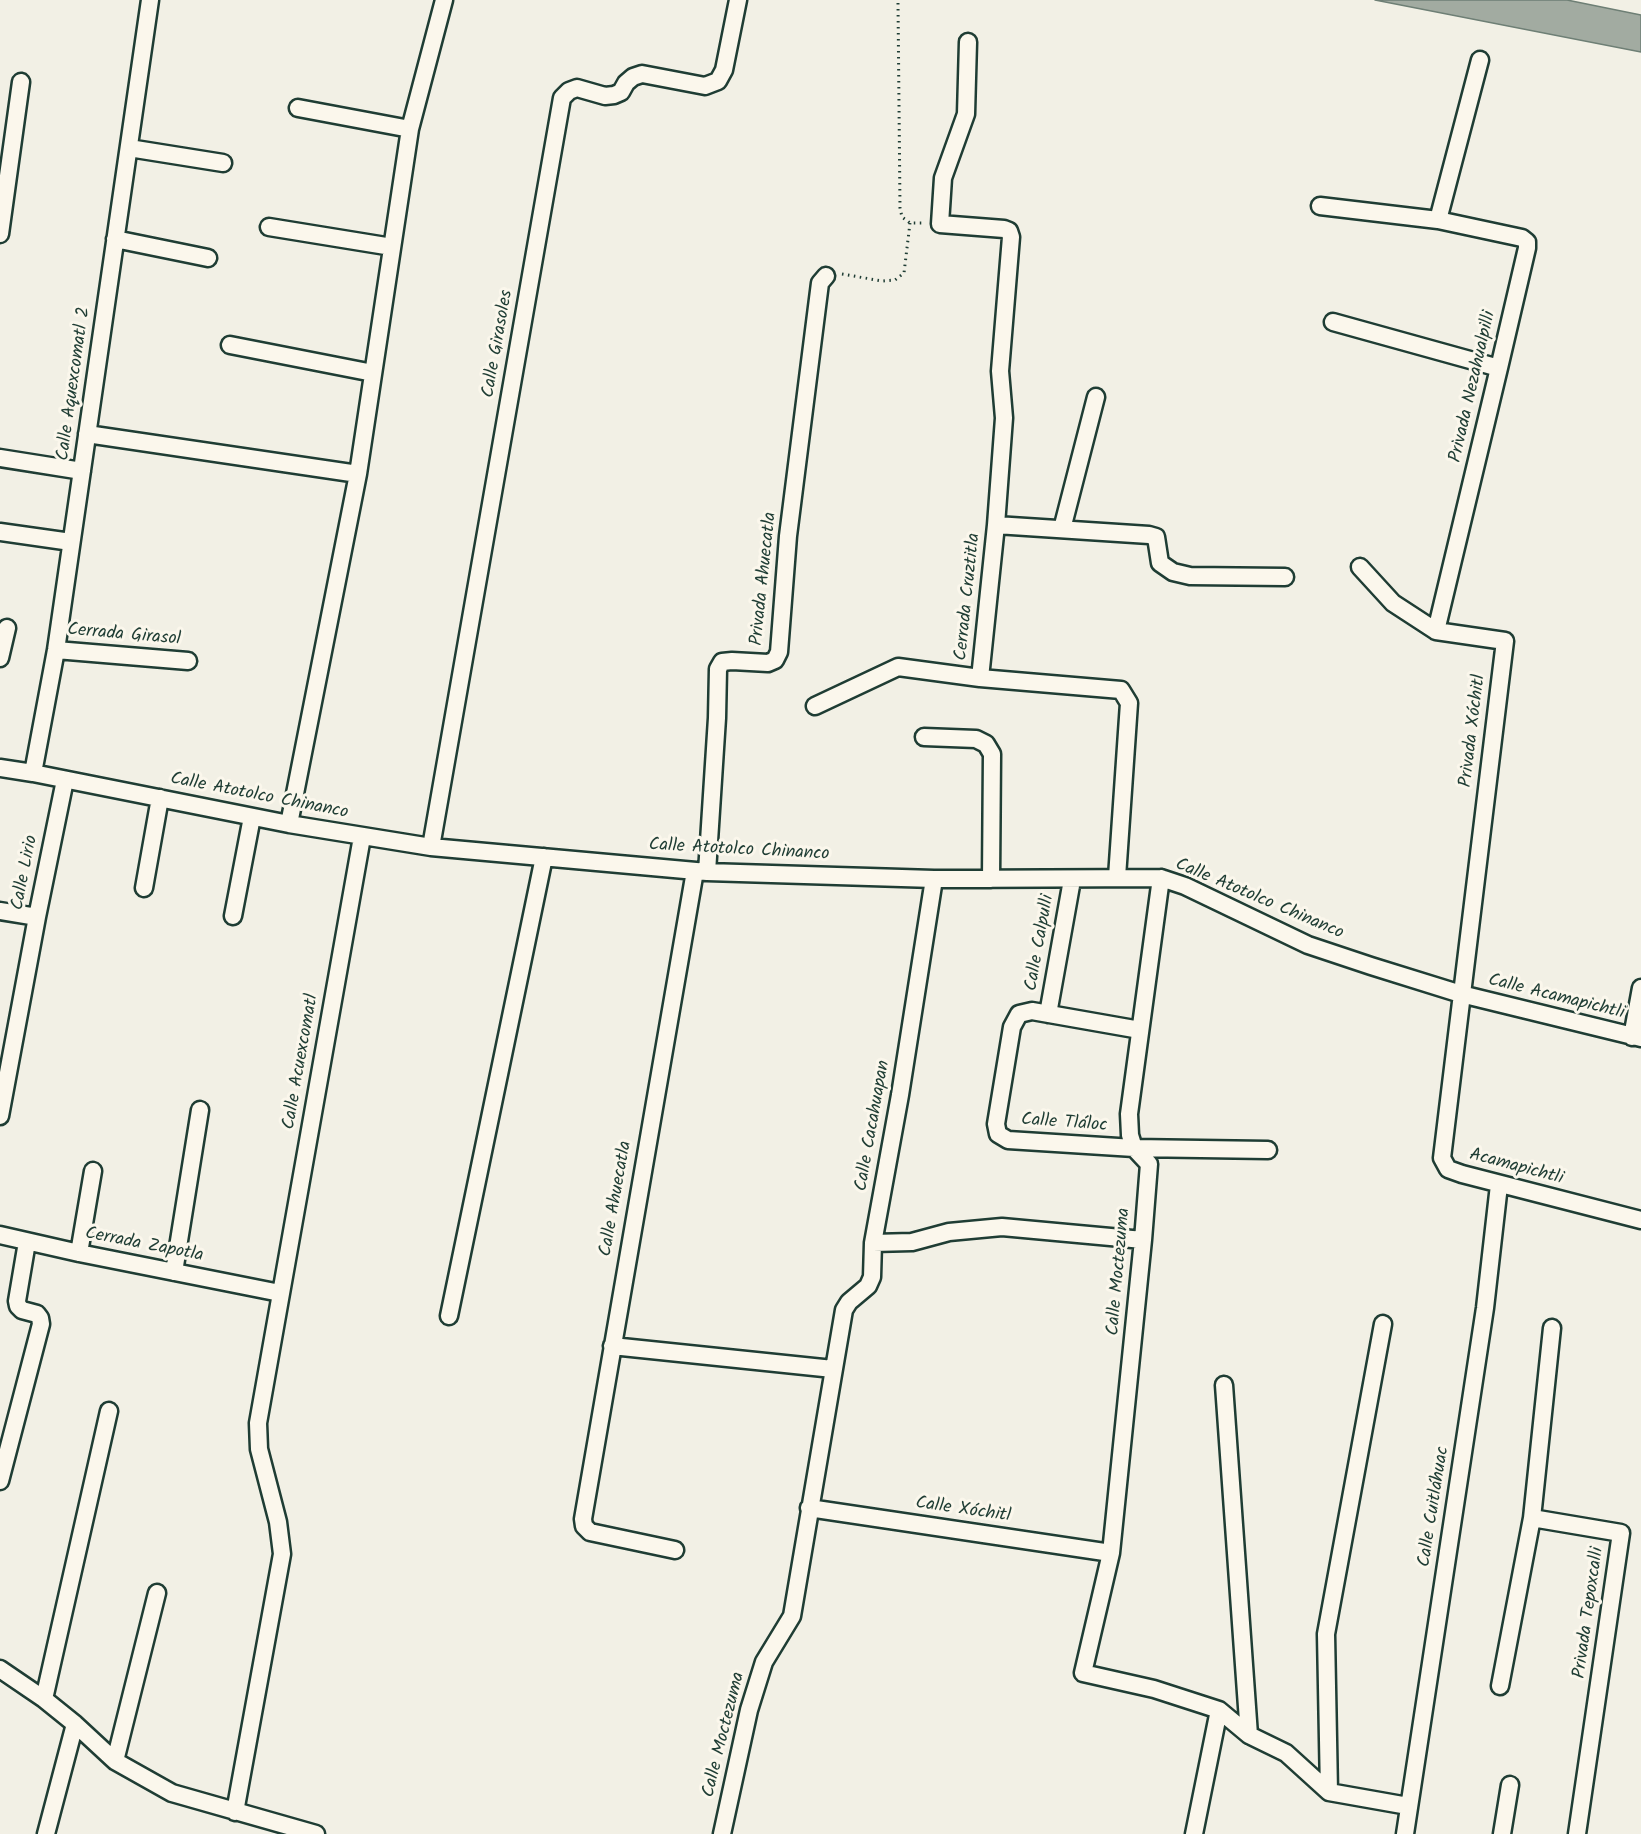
<!DOCTYPE html>
<html>
<head>
<meta charset="utf-8">
<style>
	body { margin:0 }
	canvas { display:block; background:#f2f0e5 }
</style>
</head>
<body>
<canvas width="1641" height="1834"></canvas>
<script>
const c = document.querySelector('canvas').getContext('2d');
c.lineJoin = 'round';
function fillPath(path, color) { c.fillStyle = color; c.fill(path, 'evenodd'); }
const poly = rows => new Path2D(rows.map(r => 'M' + r).join(''));
function stroke(path, color, width, dash) { c.strokeStyle = color; c.lineWidth = width; c.lineCap = dash ? 'butt' : 'round'; c.setLineDash(dash || []); c.stroke(path); }
function write(font, color, halo, rows, align = 'center') {
  c.font = font + ' Kalam,sans-serif'; c.lineWidth = 6; c.setLineDash([]); c.textBaseline = 'middle'; c.strokeStyle = halo; c.fillStyle = color; for (const [text, x, y, turn = 0] of rows) {
    c.save(); c.translate(x, y); c.rotate((+turn || 0) * Math.PI / 180); c.textAlign = isNaN(turn) ? turn : align; if (halo) c.strokeText(text, 0, 0); c.fillText(text, 0, 0); c.restore();
  }
}
const water = poly([
	[1375,0,1567,0,1641,15,1641,52,1375,0]
]);
const path = poly([
	[898,3,900,208,902,217,910,223,924,223],
	[842,274,882,281,895,280,904,273,910,223]
]);
const minor = poly([
	[968,42,966,114,943,178,940,224,1004,229,1009,231,1011,237,1000,371,1004,418,996,525,980,678],
	[298,108,410,129],
	[129,148,223,163],
	[1320,206,1438,220,1522,238,1527,242,1527,248,1499,368,1436,631],
	[1438,220,1480,60],
	[269,227,392,247],
	[0,234,21,82],
	[115,239,208,258],
	[1333,322,1499,368],
	[230,345,373,373],
	[87,434,358,474],
	[0,458,82,471],
	[996,525,1149,535,1156,537,1160,563,1173,572,1190,576,1285,577],
	[1062,529,1096,397],
	[0,532,71,542],
	[1360,567,1393,603,1436,631,1505,641,1442,1158,1448,1169,1462,1174,1641,1220],
	[56,650,188,661],
	[0,658,7,628],
	[815,706,898,667,980,678,1121,690,1129,703,1117,877],
	[924,737,976,739,986,744,992,754,991,879],
	[0,768,33,773,289,824,431,847,707,872,934,879,1161,878,1185,886,1308,945,1371,966,1461,994,1641,1038],
	[33,773,56,650,150,0],
	[289,824,358,474,410,129,444,0],
	[431,847,562,98,569,91,577,88,605,96,614,95,621,92,626,83,633,77,642,74,705,86,718,81,724,70,738,0],
	[707,872,717,718,718,669,722,662,732,661,768,663,775,660,779,652,788,536,820,283,826,276],
	[1161,878,1129,1114,1130,1135,1134,1148,1149,1164,1143,1240,1111,1553,1083,1673,1154,1689,1219,1710,1249,1735,1286,1753,1329,1792,1408,1806],
	[144,888,160,798],
	[0,911,37,917],
	[233,916,252,817],
	[1048,1014,1072,880],
	[1140,1030,1032,1011,1019,1014,1012,1027,996,1124,998,1134,1008,1140,1134,1148,1268,1150],
	[1632,1037,1641,988],
	[0,1116,37,917,65,780],
	[0,1235,79,1253,280,1293],
	[873,1243,912,1242,949,1232,1002,1227,1143,1240],
	[79,1253,93,1171],
	[174,1272,200,1110],
	[449,1316,544,857],
	[612,1346,833,1369],
	[1224,1385,1249,1735],
	[0,1481,41,1324,40,1318,37,1314,22,1310,18,1306,17,1301,27,1242],
	[809,1508,1111,1553],
	[1532,1518,1621,1533,1577,1834],
	[675,1550,590,1532,584,1526,583,1519,695,871],
	[0,1669,44,1699,75,1724,115,1761,172,1793,316,1834],
	[1500,1686,1532,1518,1552,1328],
	[44,1699,109,1411],
	[115,1761,157,1593],
	[1329,1792,1326,1634,1383,1324],
	[235,1812,282,1554,278,1522,259,1449,258,1423,362,837],
	[46,1834,75,1724],
	[722,1834,749,1710,764,1662,792,1616,844,1310,849,1302,868,1286,872,1277,873,1243,900,1095,934,879],
	[1194,1834,1219,1710],
	[1405,1834,1485,1308,1499,1185],
	[1502,1834,1510,1785]
]);
const streetNames = [
	["Calle Girasoles",499,344,-80],
	["Calle Aquexcomatl 2",75,384,-82],
	["Privada Nezahualpilli",1474,387,-77],
	["Privada Ahuecatla",765,579,-84],
	["Cerrada Cruztitla",969,597,-84],
	["Cerrada Girasol",124,636,5],
	["Privada Xóchitl",1474,731,-83],
	["Calle Atotolco Chinanco",259,797,11],
	["Calle Atotolco Chinanco",739,851,3],
	["Calle Lirio",26,873,-79],
	["Calle Atotolco Chinanco",1259,900,23],
	["Calle Calpulli",1041,943,-80],
	["Calle Acamapichtli",1556,998,14],
	["Calle Acuexcomatl",302,1062,-80],
	["Calle Tláloc",1064,1124,4],
	["Calle Cacahuapan",874,1126,-80],
	["Acamapichtli",1516,1168,15],
	["Calle Ahuecatla",617,1199,-80],
	["Cerrada Zapotla",144,1246,11],
	["Calle Moctezuma",1120,1272,-85],
	["Calle Cuitláhuac",1435,1507,-81],
	["Calle Xóchitl",963,1511,8],
	["Privada Tepoxcalli",1590,1613,-82],
	["Calle Moctezuma",725,1735,-76]
];
fillPath(water, '#a2aba1');
stroke(water, '#6e7f75', 1.5);
stroke(minor, '#1f3d34', 21);
stroke(path, '#1f3d34', 3, [1.5, 4.5]);
stroke(minor, '#fbf7ec', 16);
write('18px', '#1f3d34', '#fbf7ec', streetNames);
</script>
</body>
</html>
